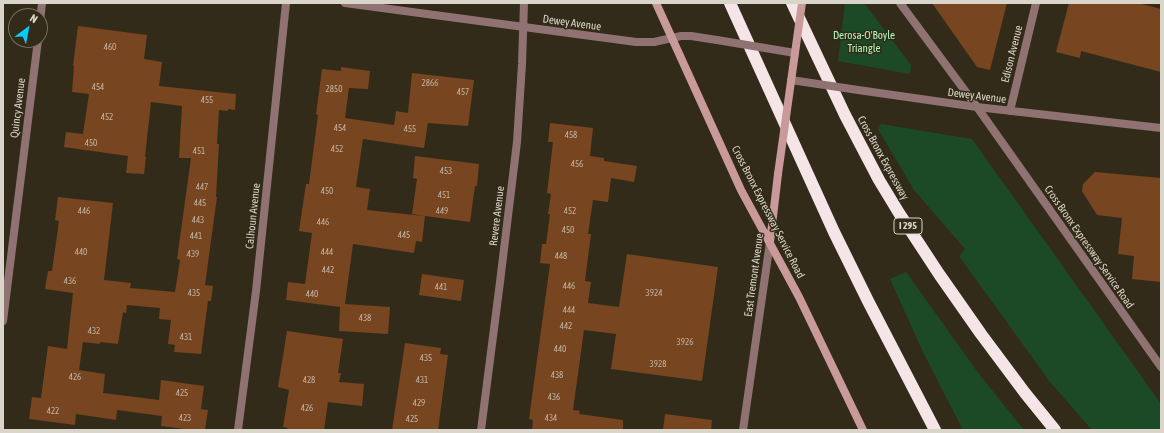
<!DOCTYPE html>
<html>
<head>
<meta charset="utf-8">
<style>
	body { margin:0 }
	#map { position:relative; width:1164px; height:433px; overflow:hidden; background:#332b19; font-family:"Asap Condensed",sans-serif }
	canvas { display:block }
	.frame { position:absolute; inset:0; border:4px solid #dad5ca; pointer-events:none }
	.north { position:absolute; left:8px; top:8px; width:40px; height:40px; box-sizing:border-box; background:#332b19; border:1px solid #766f60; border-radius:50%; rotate:32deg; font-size:11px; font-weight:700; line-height:16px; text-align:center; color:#dad5ca }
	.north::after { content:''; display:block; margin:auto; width:14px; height:18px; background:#04cbf9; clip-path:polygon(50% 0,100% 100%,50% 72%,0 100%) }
</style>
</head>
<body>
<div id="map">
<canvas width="1164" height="433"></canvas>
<div class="frame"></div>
<div class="north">N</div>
</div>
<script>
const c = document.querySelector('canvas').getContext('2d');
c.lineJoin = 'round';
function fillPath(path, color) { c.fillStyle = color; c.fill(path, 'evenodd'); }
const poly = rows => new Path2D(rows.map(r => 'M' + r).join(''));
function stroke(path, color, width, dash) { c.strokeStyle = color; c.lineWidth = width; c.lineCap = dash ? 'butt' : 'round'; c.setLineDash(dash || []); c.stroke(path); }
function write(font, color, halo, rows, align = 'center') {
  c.font = font + ' "Asap Condensed",sans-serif'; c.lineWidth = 3; c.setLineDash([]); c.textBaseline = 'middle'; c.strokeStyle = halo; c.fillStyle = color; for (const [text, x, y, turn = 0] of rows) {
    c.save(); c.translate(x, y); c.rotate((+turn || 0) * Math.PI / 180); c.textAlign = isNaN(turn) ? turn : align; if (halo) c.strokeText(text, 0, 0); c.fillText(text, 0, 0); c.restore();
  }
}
const green = poly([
	[845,3,864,3,911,65,910,74,838,61],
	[881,124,972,139,1161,404,1161,430,1092,430,1050,382,959,256,965,249,914,190,878,129],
	[906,272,979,374,1024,430,963,430,923,352,890,279]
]);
const building = poly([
	[932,3,1007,3,990,70,977,67],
	[1069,3,1138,3,1161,9,1161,72,1081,51,1080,58,1056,52],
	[78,26,147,35,144,59,162,62,159,86,236,94,235,110,228,109,228,111,219,110,217,144,219,144,216,197,217,197,205,285,213,286,211,301,208,301,201,354,174,352,175,345,168,344,171,320,159,319,160,308,127,305,126,313,123,312,118,344,100,342,100,344,83,342,79,370,105,374,103,393,159,400,161,380,204,386,201,409,208,410,205,430,192,430,161,426,162,416,117,410,116,420,76,414,75,425,29,419,32,397,41,398,48,346,67,349,73,293,45,289,48,271,52,271,59,221,55,220,58,197,113,203,104,280,131,283,130,288,175,292,180,260,177,259,191,158,179,158,182,106,151,102,145,157,146,157,144,174,126,173,128,156,64,147,66,132,83,134,89,94,72,92,74,66,73,66],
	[341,67,370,71,368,89,349,88,345,118,394,125,396,111,408,113,412,73,474,80,468,126,428,123,424,148,363,139,356,187,370,189,367,210,424,216,412,214,417,179,413,178,415,156,479,164,477,186,475,186,470,222,425,216,422,242,416,241,414,253,353,244,345,304,390,307,388,334,339,331,340,307,286,300,288,282,305,284,312,233,299,231,306,184,309,184,318,115,316,114,322,69,341,71],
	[550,123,593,128,590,156,604,158,604,161,637,166,634,182,611,178,608,202,593,200,588,234,591,234,585,281,591,282,588,303,619,307,627,254,718,267,702,381,611,369,616,334,584,330,573,410,580,411,579,414,623,420,623,430,532,430,533,420,529,419,550,264,540,263,542,244,546,244,550,214,548,214,551,194,547,193,553,142,548,142],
	[1095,172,1161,178,1161,282,1132,279,1134,256,1118,254,1122,218,1097,215,1082,191,1083,184],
	[422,274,464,280,461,301,419,295],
	[287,331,343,339,338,373,341,373,339,382,364,384,362,406,328,402,324,430,287,430,288,428,283,427,289,390,278,387],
	[405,343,441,348,440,354,448,355,438,430,392,430],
	[665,414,712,420,711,430,663,430]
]);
const minor = poly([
	[40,21,42,3],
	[977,107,1161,128],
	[1010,111,1036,3],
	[3,321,38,40],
	[238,430,256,291,286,3],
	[481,430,500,282,517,142,522,64,524,3]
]);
const tertiary = poly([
	[345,3,636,42,654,42,681,36,691,36,717,40],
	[900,3,977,107,1161,367],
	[865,91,977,107],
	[743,430,770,242]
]);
const secondary = poly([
	[656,3,741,190,799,297,863,430],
	[770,242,778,174]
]);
const motorway = poly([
	[730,3,834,232,868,301,935,430],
	[792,3,845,115,879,180,899,213,939,274,981,334,1025,393,1055,430]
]);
const tertiaryBridge = poly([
	[717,40,795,53],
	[791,80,865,91]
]);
const secondaryBridge = poly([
	[778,174,802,3]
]);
const numberNames = [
	["460",110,47],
	["2866",430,83],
	["454",98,87],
	["2850",334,89],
	["457",463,92],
	["455",207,100],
	["452",107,117],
	["454",340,128],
	["455",410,129],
	["458",571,135],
	["450",91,143],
	["452",337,149],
	["451",199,151],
	["456",577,164],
	["453",446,171],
	["447",202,187],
	["450",327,191],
	["451",444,195],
	["445",200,203],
	["446",84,211],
	["449",442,211],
	["452",570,211],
	["443",198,220],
	["446",323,222],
	["450",568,230],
	["445",404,235],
	["441",196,236],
	["440",81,252],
	["444",327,252],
	["439",193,254],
	["448",561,256],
	["442",328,270],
	["436",70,281],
	["446",569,286],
	["441",441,287],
	["435",194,293],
	["3924",654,293],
	["440",312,294],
	["444",569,310],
	["438",365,318],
	["442",566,326],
	["432",94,331],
	["431",186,337],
	["3926",685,342],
	["440",560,349],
	["435",426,358],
	["3928",658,364],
	["438",557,375],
	["426",75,377],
	["428",309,380],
	["431",422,380],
	["425",182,393],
	["436",554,397],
	["429",419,403],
	["426",307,408],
	["422",53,411],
	["423",185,418],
	["434",551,418],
	["425",412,419]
];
const shields = [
	[908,226,28]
];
const shieldNames = [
	["I 295",908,226]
];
const streetNames = [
	["Dewey Avenue",572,23,8],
	["Edison Avenue",1012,54,-76],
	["Dewey Avenue",977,96,7],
	["Quincy Avenue",18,108,-83],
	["Cross Bronx Expressway",883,158,61],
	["Cross Bronx Expressway Service Road",768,212,63],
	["Calhoun Avenue",253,216,-84],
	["Revere Avenue",497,216,-83],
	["Cross Bronx Expressway Service Road",1089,247,55],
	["East Tremont Avenue",754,275,-82]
];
const parkNames = [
	["Derosa-O'Boyle",864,36],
	["Triangle",864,49]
];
fillPath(green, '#1d4a26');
fillPath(building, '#774520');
stroke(minor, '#907273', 8);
stroke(tertiary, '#907273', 8);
stroke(secondary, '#ca9a9a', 8);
stroke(motorway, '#f5e5e6', 12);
stroke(tertiaryBridge, '#907273', 8);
stroke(secondaryBridge, '#ca9a9a', 8);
write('9px', '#c1b1a0', null, numberNames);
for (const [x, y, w] of shields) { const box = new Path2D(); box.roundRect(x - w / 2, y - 8, w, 16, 3); c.fillStyle = '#332b19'; c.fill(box); stroke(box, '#dad5ca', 1); }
write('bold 10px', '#dad5ca', null, shieldNames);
write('11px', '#dad5ca', '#332b19', streetNames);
write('11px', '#affab9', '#332b19', parkNames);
</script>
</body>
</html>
